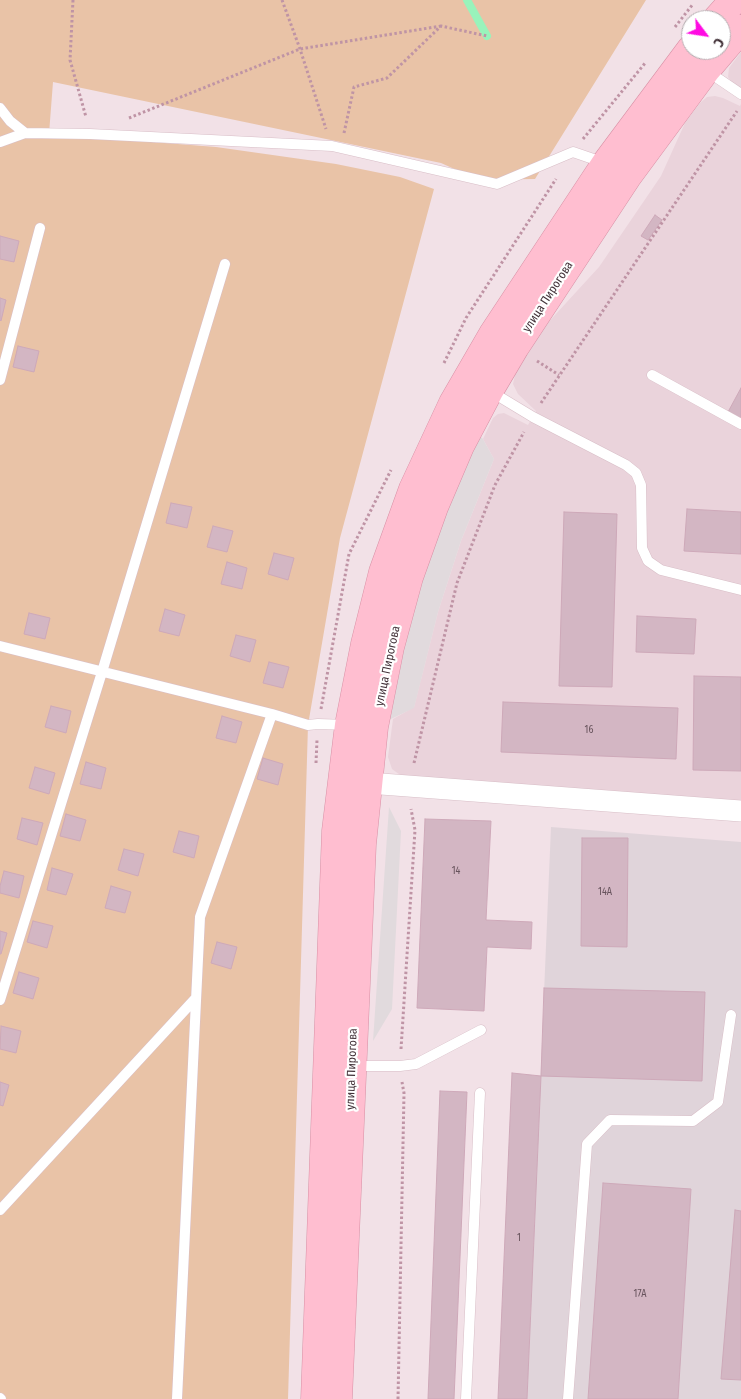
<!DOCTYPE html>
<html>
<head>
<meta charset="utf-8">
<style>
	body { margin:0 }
	#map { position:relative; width:741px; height:1399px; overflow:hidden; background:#f2e1e7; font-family:"Fira Sans Condensed",sans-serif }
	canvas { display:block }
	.north { position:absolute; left:681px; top:10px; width:50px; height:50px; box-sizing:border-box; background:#fff; border:1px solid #b4adb0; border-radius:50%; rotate:121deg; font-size:14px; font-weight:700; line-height:20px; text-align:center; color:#433239 }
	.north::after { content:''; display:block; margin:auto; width:18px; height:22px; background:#ff0be2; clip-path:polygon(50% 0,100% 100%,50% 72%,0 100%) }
</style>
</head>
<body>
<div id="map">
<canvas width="741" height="1399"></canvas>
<div class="north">С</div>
</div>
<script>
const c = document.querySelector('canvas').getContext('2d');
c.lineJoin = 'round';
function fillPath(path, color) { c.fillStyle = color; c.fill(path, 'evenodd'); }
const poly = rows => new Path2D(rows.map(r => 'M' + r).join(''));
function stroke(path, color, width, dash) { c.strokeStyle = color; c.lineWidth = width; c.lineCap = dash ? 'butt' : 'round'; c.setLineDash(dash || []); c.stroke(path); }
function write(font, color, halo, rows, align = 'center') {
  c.font = font + ' "Fira Sans Condensed",sans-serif'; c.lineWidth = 4.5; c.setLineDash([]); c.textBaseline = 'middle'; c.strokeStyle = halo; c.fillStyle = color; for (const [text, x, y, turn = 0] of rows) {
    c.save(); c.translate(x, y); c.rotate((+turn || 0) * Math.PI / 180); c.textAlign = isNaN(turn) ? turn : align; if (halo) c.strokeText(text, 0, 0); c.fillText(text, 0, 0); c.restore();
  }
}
const residential = poly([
	[741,52,741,89,733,84,728,77,729,68],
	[715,96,723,98,740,106,741,104,741,807,403,777,392,769,388,757,393,719,414,707,438,612,461,541,494,459,483,439,493,418,498,414,504,413,528,425,536,411,518,394,513,384,515,375,544,327,599,267,661,176,685,123,700,103,707,97]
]);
const industrial = poly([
	[551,827,741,842,741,1399,527,1399]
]);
const green = poly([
	[0,0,646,0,535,179,479,180,441,163,53,82,49,134,216,147,336,164,400,177,434,189,340,538,308,725,288,1399,0,1399]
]);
const parking = poly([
	[471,427,483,439,494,459,461,541,438,612,414,708,374,727],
	[389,807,401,831,392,1009,373,1041]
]);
const stream = poly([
	[467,0,487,36]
]);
const building = poly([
	[655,215,662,220,648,240,641,236,655,215],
	[0,236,19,241,14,262,0,259,0,236],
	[0,298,6,300,1,321,0,320,0,298],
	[18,346,39,351,34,372,13,367,18,346],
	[741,388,741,419,728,412,741,388],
	[171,503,192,507,187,528,166,523,171,503],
	[687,509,741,512,741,554,684,551,687,509],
	[564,512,617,514,612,687,559,686,564,512],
	[213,526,233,531,227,552,207,547,213,526],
	[274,553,294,558,288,580,268,574,274,553],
	[227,562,247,568,242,589,221,584,227,562],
	[165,609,185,615,179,636,159,631,165,609],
	[29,613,50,618,45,639,24,634,29,613],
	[637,616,696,619,694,654,636,652,637,616],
	[236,635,256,640,250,662,230,656,236,635],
	[269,662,289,667,283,688,263,683,269,662],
	[694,676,741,677,741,771,693,770,694,676],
	[503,702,678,708,676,759,501,752,503,702],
	[51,706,71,711,66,733,45,727,51,706],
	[222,716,242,722,236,743,216,738,222,716],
	[263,758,283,764,278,785,257,779,263,758],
	[86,762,106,768,101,789,80,784,86,762],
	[35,767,55,773,49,794,29,788,35,767],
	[66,814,86,820,80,841,60,836,66,814],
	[22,818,43,823,37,845,17,839,22,818],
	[425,819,491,821,486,920,532,922,531,949,487,947,484,1011,417,1008,425,819],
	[179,831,199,836,194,858,173,852,179,831],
	[582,838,628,838,627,947,581,946,582,838],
	[124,849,144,854,138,876,118,870,124,849],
	[52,868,73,874,66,895,47,890,52,868],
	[4,871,24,876,19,898,0,893,0,886,4,871],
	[111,886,131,892,125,913,105,908,111,886],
	[33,921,53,926,47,948,27,942,33,921],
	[0,931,7,933,1,954,0,954,0,931],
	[217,942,237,947,231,969,211,963,217,942],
	[19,972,39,978,33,999,13,993,19,972],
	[544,988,705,992,702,1081,541,1076,544,988],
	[1,1026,21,1031,16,1053,0,1049,1,1026],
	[512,1073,541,1076,527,1399,498,1399,512,1073],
	[0,1082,9,1085,3,1106,0,1105,0,1082],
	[440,1091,467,1092,454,1399,428,1399,440,1091],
	[603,1183,691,1189,678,1399,588,1399,603,1183],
	[735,1210,741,1211,741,1380,721,1379,735,1210]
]);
const path = poly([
	[73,0,70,60,86,117],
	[282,0,300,49,326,129],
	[675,27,693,4],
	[129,118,300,49,441,26],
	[344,133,354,87,387,78,441,26,487,36],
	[583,139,646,62],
	[537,361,559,375],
	[444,363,466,318,556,179],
	[541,403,737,111],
	[321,709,349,554,391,470],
	[316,763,317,740],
	[414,763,457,583,495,485,524,432],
	[401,1049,415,830,411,809],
	[398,1399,404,1093,402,1082]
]);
const service = poly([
	[707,71,741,94],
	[0,108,10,121,25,133],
	[0,142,25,133,90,134,332,146,497,184,573,152,605,163],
	[652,375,741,424],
	[0,380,40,228],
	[490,391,533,417,626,465,636,473,641,485,642,548,648,561,661,570,741,590],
	[0,646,272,714,308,725,318,724,348,725],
	[0,1000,102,672,225,264],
	[353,1066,400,1066,416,1064,481,1030],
	[0,1210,195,999],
	[0,1398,1,1399],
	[177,1399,200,917,272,714],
	[466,1399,480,1093],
	[568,1399,587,1144,610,1120,693,1121,718,1102,731,1015]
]);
const minor = poly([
	[368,783,741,811]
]);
const secondary = poly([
	[716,20,734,0],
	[315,1399,336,831,349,725,365,644,383,572,413,489,453,403,493,334,606,163,691,49],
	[338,1399,362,844,374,727,390,647,409,577,434,507,460,446,489,391,515,347,627,177,706,70,741,29]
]);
const numberNames = [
	["16",589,730],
	["14",456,871],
	["14А",605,892],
	["1",519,1238],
	["17А",640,1294]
];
const streetNames = [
	["улица Пирогова",548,297,-57],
	["улица Пирогова",388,666,-78],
	["улица Пирогова",352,1069,-88]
];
fillPath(residential, '#ead3db');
fillPath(industrial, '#e0d4da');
fillPath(green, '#e9c3a7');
fillPath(parking, '#e1dadd');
stroke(stream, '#99f3bb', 8);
fillPath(building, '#d3b6c3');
stroke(building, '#cea9b9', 1);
stroke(service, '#d8bec7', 11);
stroke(minor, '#d8bec7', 22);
stroke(secondary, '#d890a5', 29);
stroke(path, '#bf94a5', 3, [2.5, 2.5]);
stroke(service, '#fff', 10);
stroke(minor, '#fff', 21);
stroke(secondary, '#ffbed0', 28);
write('10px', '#67535c', null, numberNames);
write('12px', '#433239', '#fff', streetNames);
</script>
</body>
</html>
